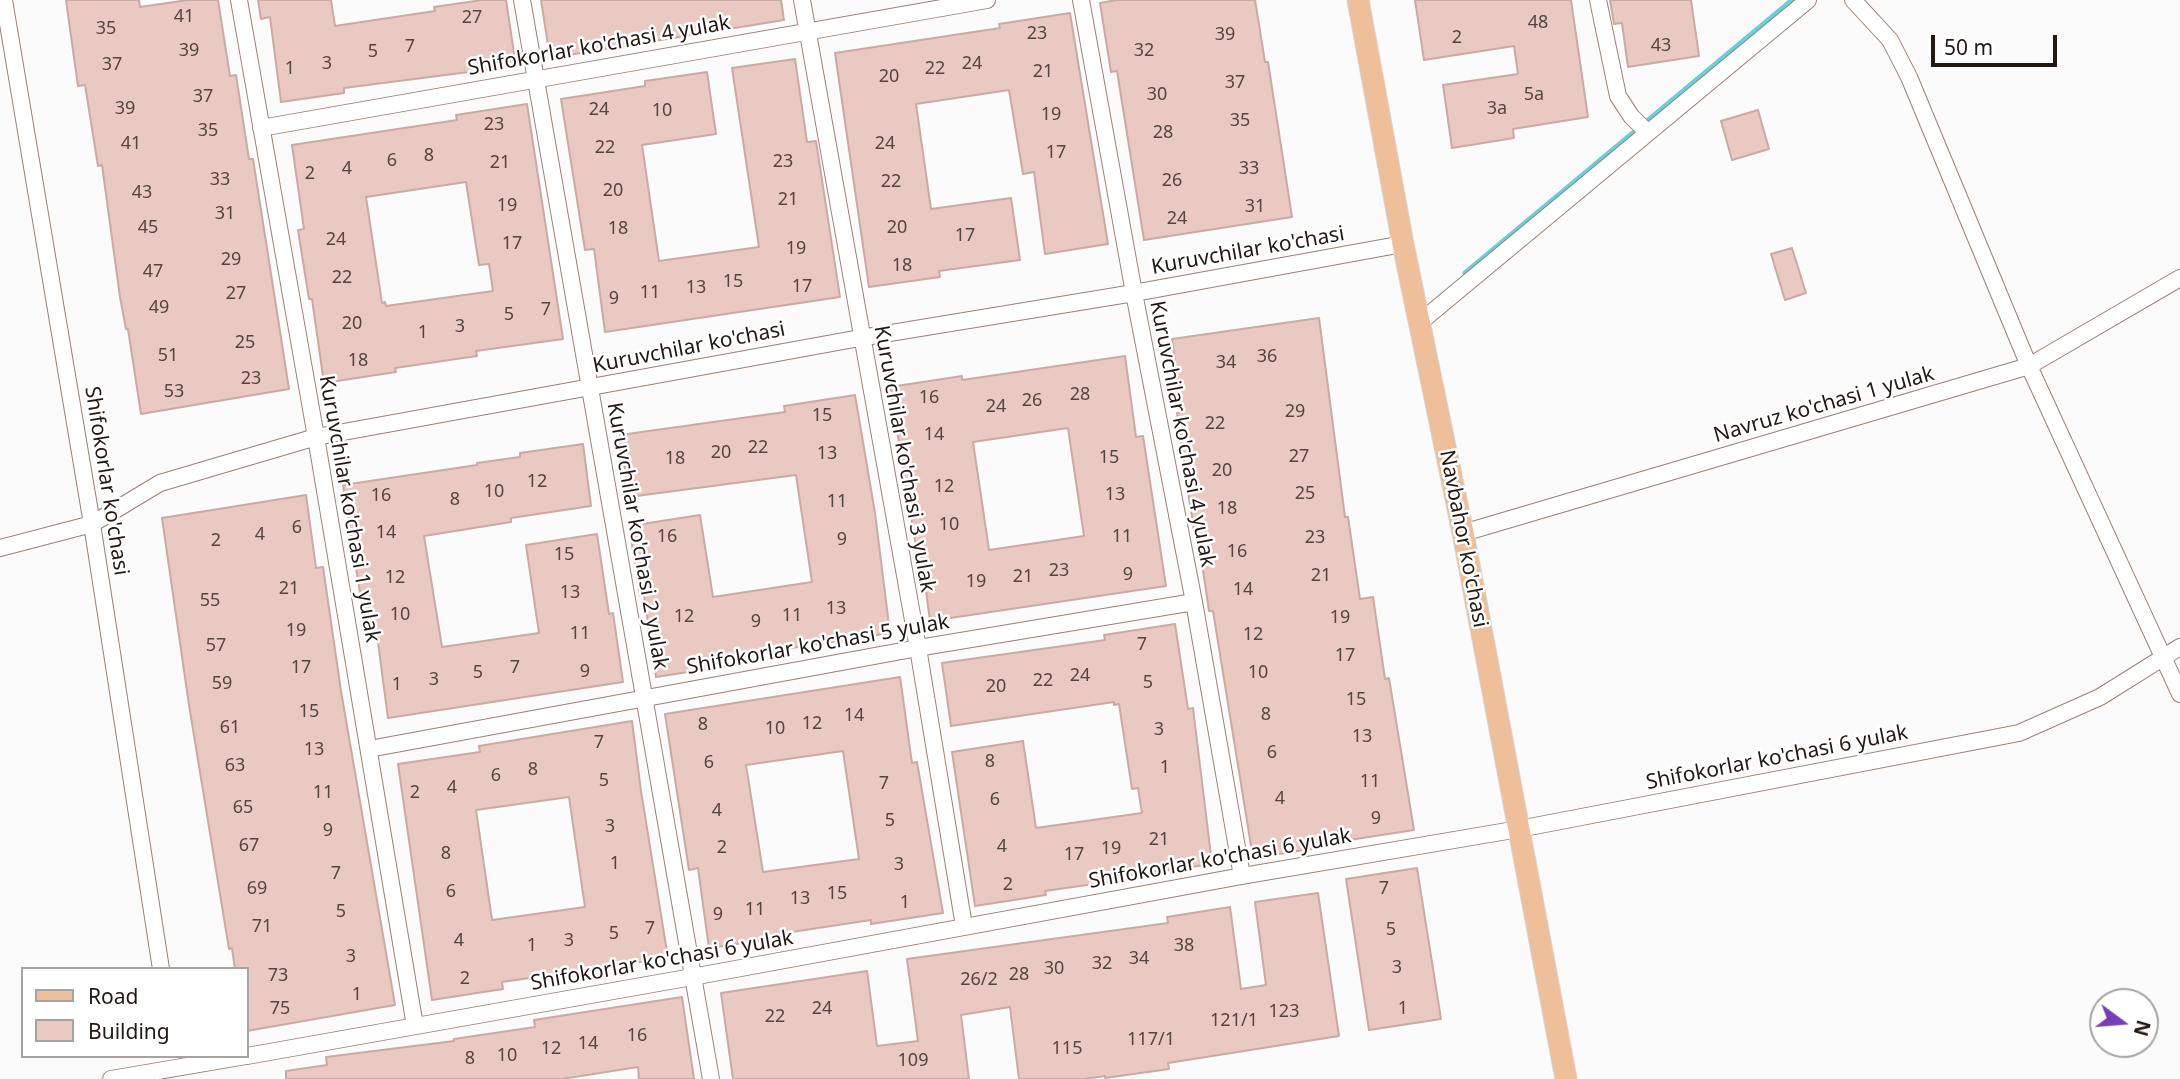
<!DOCTYPE html>
<html>
<head>
<meta charset="utf-8">
<style>
	body { margin:0 }
	#map { position:relative; width:2180px; height:1079px; overflow:hidden; background:#fbfbfb; font-family:"Noto Sans",sans-serif }
	canvas { display:block }
	.legend { position:absolute; left:21px; top:967px; width:228px; height:91px; box-sizing:border-box; background:#fff; border:2px solid #a7a3a1; margin:0; padding:9px 12px; list-style:none; font-size:21px; color:#231914 }
	.legend li { display:flex; align-items:center; gap:14px; height:35px }
	.legend b { width:35px; border:2px solid #a7a3a1 }
	.north { position:absolute; left:2089px; top:988px; width:70px; height:70px; box-sizing:border-box; background:#fff; border:2px solid #a7a3a1; border-radius:50%; rotate:106deg; font-size:19px; font-weight:700; line-height:28px; text-align:center; color:#231914 }
	.north::after { content:''; display:block; margin:auto; width:24px; height:32px; background:#7641b8; clip-path:polygon(50% 0,100% 100%,50% 72%,0 100%) }
	.scale { position:absolute; left:1931px; top:35px; width:126px; height:32px; box-sizing:border-box; border:4px solid #231914; border-top:0; padding-left:9px; font-size:21px; line-height:24px; white-space:nowrap; color:#231914; -webkit-text-stroke:5px #fff; paint-order:stroke }
</style>
</head>
<body>
<div id="map">
<canvas width="2180" height="1079"></canvas>
<ul class="legend">
<li><b style="height:9px;background:#efbf9a"></b>Road</li>
<li><b style="height:19px;background:#eac9c2"></b>Building</li>
</ul>
<div class="north">N</div>
<div class="scale">50 m</div>
</div>
<script>
const c = document.querySelector('canvas').getContext('2d');
c.lineJoin = 'round';
const poly = rows => new Path2D(rows.map(r => 'M' + r).join(''));
function stroke(path, color, width, dash) { c.strokeStyle = color; c.lineWidth = width; c.lineCap = dash ? 'butt' : 'round'; c.setLineDash(dash || []); c.stroke(path); }
function fillPath(path, color) { c.fillStyle = color; c.fill(path, 'evenodd'); }
function write(font, color, halo, rows, align = 'center') {
  c.font = font + ' "Noto Sans",sans-serif'; c.lineWidth = 5; c.setLineDash([]); c.textBaseline = 'middle'; c.strokeStyle = halo; c.fillStyle = color; for (const [text, x, y, turn = 0] of rows) {
    c.save(); c.translate(x, y); c.rotate((+turn || 0) * Math.PI / 180); c.textAlign = isNaN(turn) ? turn : align; if (halo) c.strokeText(text, 0, 0); c.fillText(text, 0, 0); c.restore();
  }
}
const stream = poly([
	[1465,273,1792,0]
]);
const building = poly([
	[66,0,139,0,140,7,188,0,218,0,230,76,236,75,249,159,253,159,289,389,141,414,128,329,126,329,120,297,102,165,98,166,85,85,78,86,66,0],
	[258,0,331,0,335,26,435,11,434,7,482,0,506,0,516,66,344,88,344,93,281,102,270,17,261,19,258,0],
	[541,0,781,0,784,20,550,58,541,0],
	[1116,0,1255,0,1265,62,1268,62,1292,217,1144,240,1117,71,1111,72,1100,3,1116,0],
	[1415,0,1571,0,1588,117,1513,129,1514,138,1452,148,1443,85,1518,74,1514,46,1424,60,1415,0],
	[1610,0,1691,0,1699,56,1628,67,1622,23,1614,24,1610,0],
	[1070,13,1108,244,1045,254,1034,172,1023,174,1009,90,916,104,931,209,1011,198,1020,260,939,271,940,277,869,287,835,53,1000,28,999,24,1070,13],
	[795,59,807,142,816,141,840,297,605,332,594,249,585,250,561,99,645,86,645,81,707,72,716,134,642,145,659,261,759,247,732,68,795,59],
	[527,104,563,339,476,351,477,356,395,368,396,372,324,383,312,299,309,299,298,230,304,229,292,145,457,120,456,115,527,104],
	[466,182,479,265,489,264,493,291,386,306,385,302,382,303,366,197,466,182],
	[1758,110,1769,149,1732,160,1721,121,1758,110],
	[1792,248,1806,293,1785,300,1771,254,1792,248],
	[1319,318,1345,517,1348,517,1360,599,1373,597,1385,679,1389,678,1414,830,1324,844,1324,847,1253,858,1213,611,1209,611,1197,529,1194,530,1189,498,1177,413,1182,412,1172,339,1319,318],
	[1125,356,1136,437,1143,436,1166,586,930,621,920,546,916,547,890,387,962,376,962,380,1125,356],
	[1068,428,1084,536,989,550,973,442,1068,428],
	[855,395,875,513,890,633,726,658,727,666,656,677,644,595,640,596,629,526,700,515,713,597,812,582,796,475,629,497,620,435,785,412,784,406,855,395],
	[583,444,591,506,511,518,511,522,424,536,442,647,539,633,526,545,597,534,609,614,613,613,623,682,388,718,377,635,367,637,343,485,477,465,477,463,520,457,520,453,583,444],
	[306,495,316,568,323,567,341,691,395,1005,247,1031,247,969,235,969,232,948,229,949,189,705,162,518,306,495],
	[1175,624,1188,709,1193,708,1212,864,1128,876,1129,879,1045,891,1046,895,975,906,952,752,1023,741,1036,828,1142,813,1138,788,1132,789,1119,704,1114,705,1114,702,951,726,942,663,1105,640,1104,635,1175,624],
	[900,677,912,763,917,762,943,913,871,924,871,920,772,935,772,939,709,948,698,868,689,870,665,714,900,677],
	[843,751,859,859,763,872,746,765,843,751],
	[632,721,641,791,668,958,502,982,503,989,432,1000,398,764,480,752,479,746,632,721],
	[569,797,585,907,492,920,476,810,569,797],
	[1417,868,1441,1019,1369,1030,1346,879,1417,868],
	[1318,893,1339,1036,1168,1063,1169,1069,1105,1078,1105,1076,1084,1079,1019,1079,1010,1007,961,1015,969,1079,733,1079,721,993,867,971,877,1046,918,1041,907,959,1168,923,1167,917,1230,907,1241,989,1266,985,1255,902,1318,893],
	[682,997,694,1079,639,1079,638,1067,562,1079,286,1079,286,1071,327,1065,326,1057,454,1041,454,1039,535,1027,534,1020,682,997]
]);
const minor = poly([
	[4,0,92,524,161,969],
	[239,0,316,437,415,1026],
	[522,0,711,1079],
	[802,0,918,648,964,926],
	[1081,0,1134,293,1194,602,1242,876],
	[1598,0,1618,96,1631,116,1648,133],
	[1853,0,1890,40,1909,77,2029,366,2180,694],
	[261,128,987,0],
	[1419,323,1808,0],
	[1463,533,2029,366,2180,278],
	[0,548,92,524,160,483,316,437,860,338,1134,293,1403,244],
	[369,749,918,648,1194,602],
	[247,1056,692,977,1242,876,1519,829,2019,733,2100,697,2180,647],
	[111,1079,246,1056]
]);
const major = poly([
	[1358,0,1403,244,1463,533,1566,1079]
]);
const numberNames = [
	["41",184,17],
	["27",472,18],
	["48",1538,23],
	["35",106,29],
	["23",1037,34],
	["39",1225,35],
	["2",1457,38],
	["43",1661,46],
	["7",410,47],
	["39",189,51],
	["32",1144,51],
	["5",373,52],
	["3",327,64],
	["24",972,64],
	["37",112,65],
	["1",290,69],
	["22",935,69],
	["21",1043,72],
	["20",889,77],
	["37",1235,83],
	["30",1157,95],
	["5a",1534,95],
	["37",203,97],
	["39",125,109],
	["3a",1497,109],
	["24",599,110],
	["10",662,111],
	["19",1051,115],
	["35",1240,121],
	["23",494,125],
	["35",208,131],
	["28",1163,133],
	["41",131,144],
	["24",885,144],
	["22",605,148],
	["17",1056,153],
	["8",429,156],
	["6",392,161],
	["23",783,162],
	["21",500,163],
	["4",347,169],
	["33",1249,169],
	["2",310,174],
	["33",220,180],
	["26",1172,181],
	["22",891,182],
	["20",613,191],
	["43",142,193],
	["21",788,200],
	["19",507,206],
	["31",1255,207],
	["31",225,214],
	["24",1177,219],
	["45",148,228],
	["20",897,228],
	["18",618,229],
	["17",965,236],
	["24",336,240],
	["17",512,244],
	["19",796,249],
	["29",231,260],
	["18",902,266],
	["47",153,272],
	["22",342,278],
	["15",733,282],
	["17",802,287],
	["13",696,288],
	["11",650,293],
	["27",236,294],
	["9",614,299],
	["49",159,308],
	["7",546,310],
	["5",509,315],
	["20",352,324],
	["3",460,327],
	["1",423,333],
	["25",245,343],
	["51",168,356],
	["36",1267,357],
	["18",358,361],
	["34",1226,363],
	["23",251,379],
	["53",174,392],
	["28",1080,395],
	["16",929,398],
	["26",1032,401],
	["24",996,407],
	["29",1295,412],
	["15",822,416],
	["22",1215,424],
	["14",934,435],
	["22",758,448],
	["20",721,453],
	["13",827,454],
	["27",1299,457],
	["15",1109,458],
	["18",675,459],
	["20",1222,471],
	["12",537,482],
	["12",944,487],
	["10",494,492],
	["25",1305,494],
	["13",1115,495],
	["16",381,496],
	["8",455,500],
	["11",837,502],
	["18",1227,509],
	["10",949,525],
	["6",297,528],
	["14",386,533],
	["4",260,535],
	["16",667,537],
	["11",1122,537],
	["23",1315,538],
	["9",842,540],
	["2",216,541],
	["16",1237,552],
	["15",564,555],
	["23",1059,571],
	["9",1128,575],
	["21",1321,576],
	["21",1023,577],
	["12",395,578],
	["19",976,582],
	["21",289,589],
	["14",1243,590],
	["13",570,593],
	["55",210,601],
	["13",836,609],
	["10",400,615],
	["11",792,616],
	["12",684,617],
	["19",1340,618],
	["9",756,622],
	["19",296,631],
	["11",580,634],
	["12",1253,635],
	["7",1142,645],
	["57",216,646],
	["17",1345,656],
	["17",301,668],
	["7",515,668],
	["9",585,672],
	["5",478,673],
	["10",1258,673],
	["24",1080,676],
	["3",434,680],
	["22",1043,681],
	["5",1148,683],
	["59",222,684],
	["1",397,685],
	["20",996,687],
	["15",1356,700],
	["15",309,712],
	["8",1266,715],
	["14",854,716],
	["12",812,724],
	["8",703,725],
	["61",230,728],
	["10",775,729],
	["3",1159,730],
	["13",1362,737],
	["7",599,743],
	["13",314,750],
	["6",1272,753],
	["8",990,762],
	["6",709,763],
	["63",235,766],
	["1",1165,768],
	["8",533,770],
	["6",496,776],
	["5",604,781],
	["11",1370,782],
	["7",884,784],
	["4",452,788],
	["11",323,793],
	["2",415,793],
	["4",1280,799],
	["6",995,800],
	["65",243,808],
	["4",717,811],
	["9",1376,819],
	["5",890,821],
	["3",610,827],
	["9",328,831],
	["21",1159,840],
	["67",249,846],
	["4",1002,847],
	["2",722,848],
	["19",1111,849],
	["8",446,854],
	["17",1074,855],
	["1",615,864],
	["3",899,865],
	["7",336,874],
	["2",1008,885],
	["69",257,889],
	["7",1384,889],
	["6",451,892],
	["15",837,894],
	["13",800,899],
	["1",905,903],
	["11",755,910],
	["5",341,912],
	["9",718,915],
	["71",262,927],
	["7",650,929],
	["5",1391,930],
	["5",614,934],
	["4",459,941],
	["3",569,941],
	["1",532,946],
	["38",1184,946],
	["3",351,957],
	["34",1139,959],
	["32",1102,964],
	["3",1397,968],
	["30",1054,969],
	["28",1019,975],
	["73",278,976],
	["2",465,979],
	["26/2",979,980],
	["1",357,995],
	["75",280,1009],
	["24",822,1009],
	["1",1403,1009],
	["123",1284,1012],
	["22",775,1017],
	["121/1",1234,1021],
	["16",637,1036],
	["117/1",1151,1040],
	["14",588,1044],
	["12",551,1049],
	["115",1067,1049],
	["10",507,1056],
	["8",470,1059],
	["109",913,1061]
];
const streetNames = [
	["Shifokorlar ko'chasi 4 yulak",599,46,-10],
	["Kuruvchilar ko'chasi",1248,251,-10],
	["Kuruvchilar ko'chasi",689,348,-11],
	["Navruz ko'chasi 1 yulak",1824,405,-16],
	["Kuruvchilar ko'chasi 4 yulak",1182,434,79],
	["Kuruvchilar ko'chasi 3 yulak",904,459,80],
	["Shifokorlar ko'chasi",106,481,81],
	["Kuruvchilar ko'chasi 1 yulak",349,509,80],
	["Kuruvchilar ko'chasi 2 yulak",637,536,80],
	["Navbahor ko'chasi",1463,539,79],
	["Shifokorlar ko'chasi 5 yulak",818,645,-10],
	["Shifokorlar ko'chasi 6 yulak",1777,758,-11],
	["Shifokorlar ko'chasi 6 yulak",1220,859,-10],
	["Shifokorlar ko'chasi 6 yulak",662,961,-10]
];
stroke(stream, '#68cfdc', 5);
fillPath(building, '#eac9c2');
stroke(building, '#caaaa4', 2);
stroke(minor, '#9c8174', 18);
stroke(major, '#d7d6d5', 23);
stroke(minor, '#fff', 16);
stroke(major, '#efbf9a', 21);
write('18px', '#554540', null, numberNames);
write('21px', '#231914', '#fff', streetNames);
</script>
</body>
</html>
